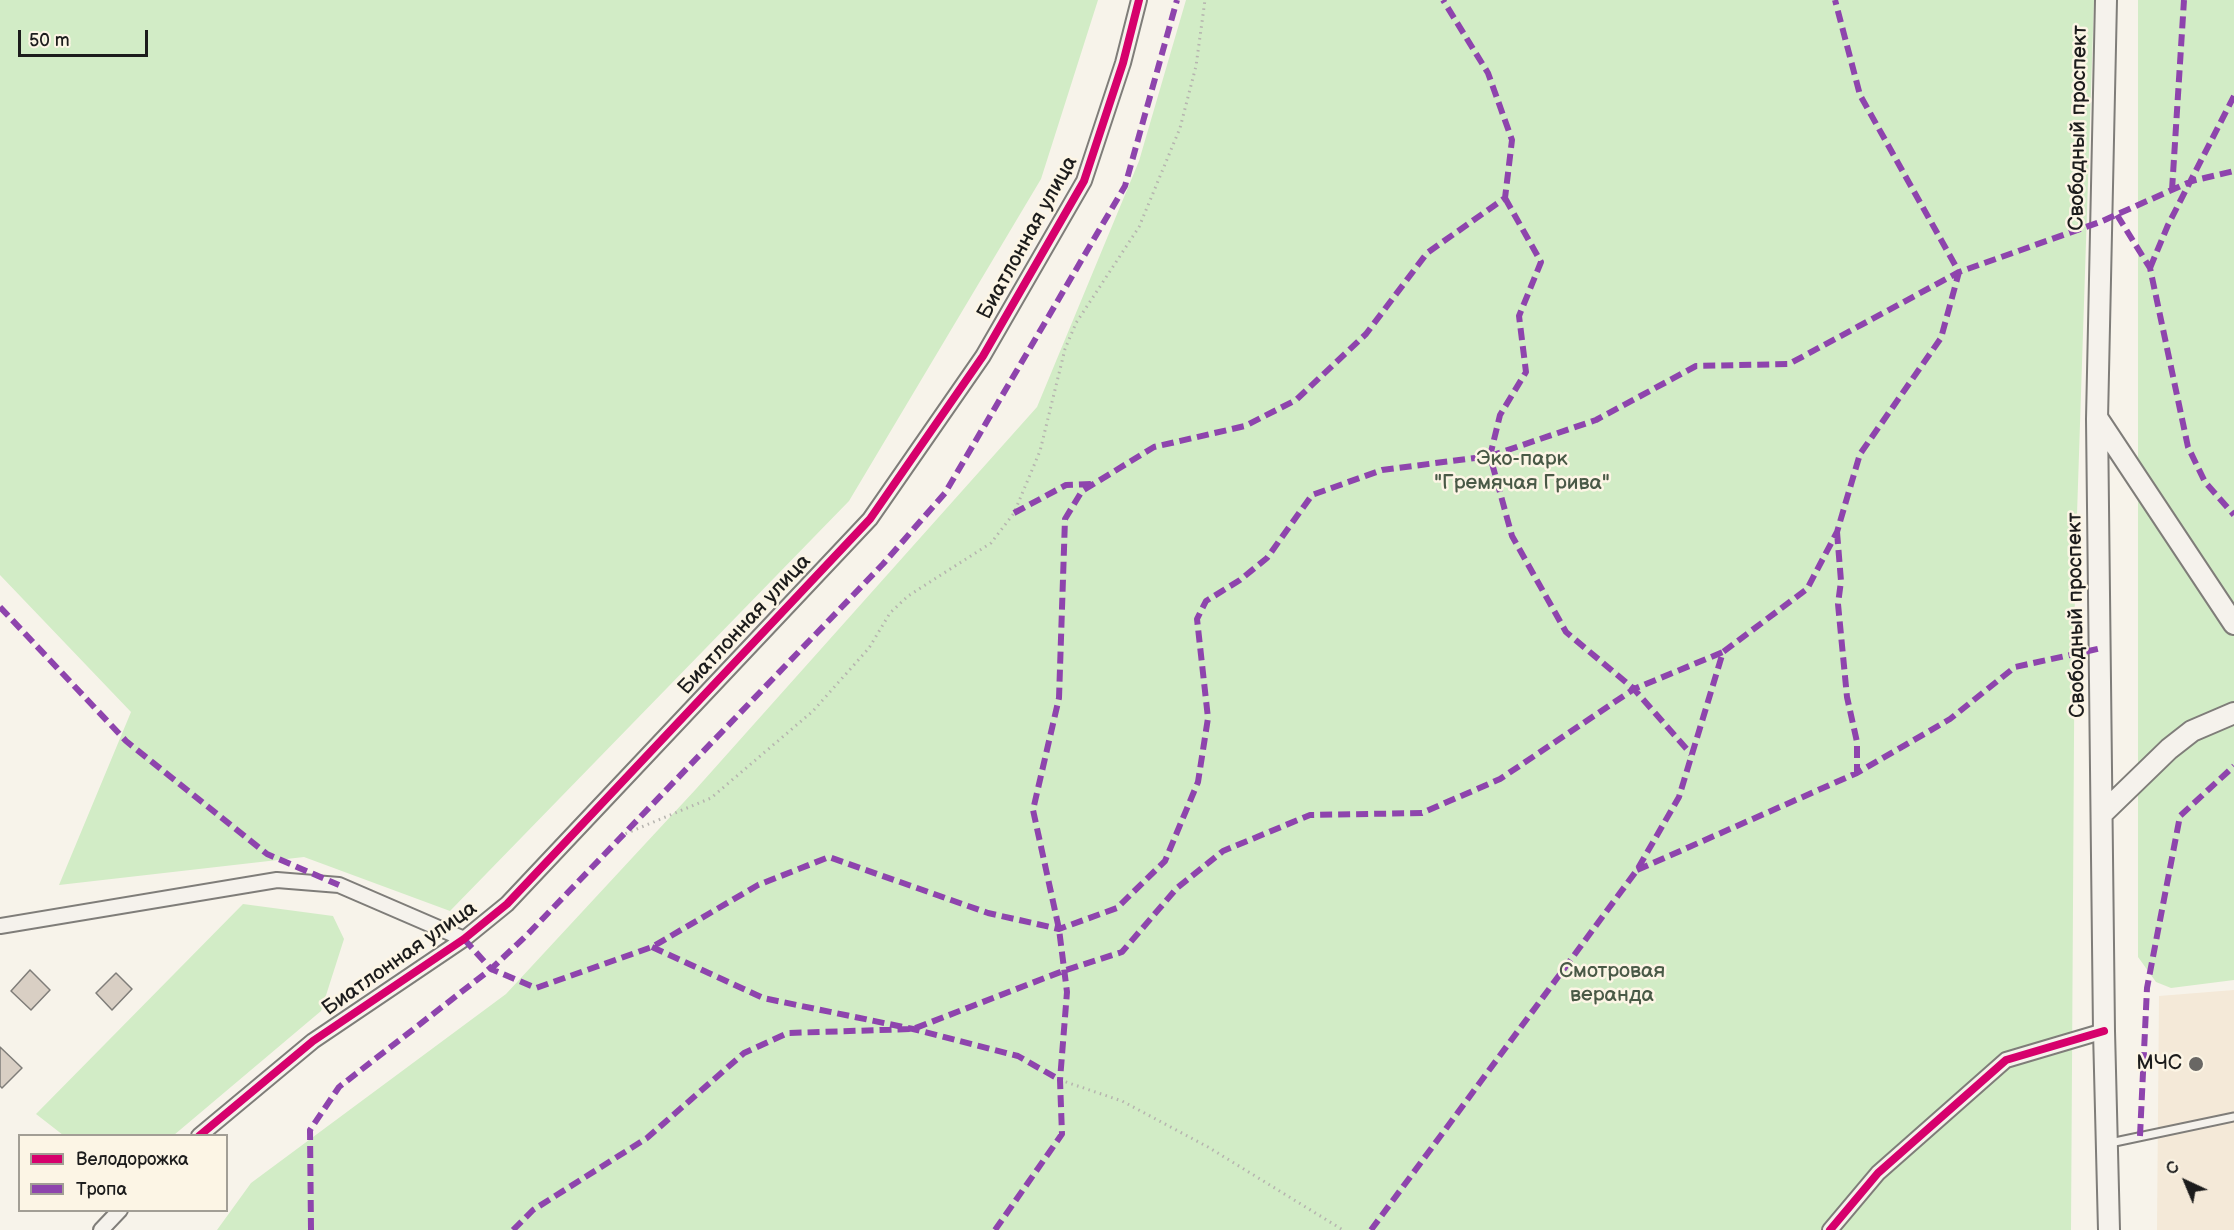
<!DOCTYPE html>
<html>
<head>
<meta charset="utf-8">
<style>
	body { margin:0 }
	#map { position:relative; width:2234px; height:1230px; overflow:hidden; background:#f7f3ea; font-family:"Balsamiq Sans",sans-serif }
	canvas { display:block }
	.legend { position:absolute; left:18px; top:1134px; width:210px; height:78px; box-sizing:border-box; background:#fcf5e5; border:2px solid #a29e95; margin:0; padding:8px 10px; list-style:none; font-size:18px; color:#1c1c1c }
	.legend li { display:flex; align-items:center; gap:12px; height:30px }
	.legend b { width:30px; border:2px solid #a29e95 }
	.north { position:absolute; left:2156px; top:1152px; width:60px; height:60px; -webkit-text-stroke:4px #fcf5e5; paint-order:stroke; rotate:316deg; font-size:16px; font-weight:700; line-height:24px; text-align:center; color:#1c1c1c }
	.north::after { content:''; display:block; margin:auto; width:21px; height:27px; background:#1c1c1c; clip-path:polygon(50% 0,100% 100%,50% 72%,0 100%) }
	.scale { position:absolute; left:18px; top:30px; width:130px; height:27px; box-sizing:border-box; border:3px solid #1c1c1c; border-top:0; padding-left:8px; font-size:18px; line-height:21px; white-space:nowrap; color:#1c1c1c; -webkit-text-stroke:4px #fcf5e5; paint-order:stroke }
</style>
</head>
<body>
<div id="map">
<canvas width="2234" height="1230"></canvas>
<ul class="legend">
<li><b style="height:8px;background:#d6006c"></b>Велодорожка</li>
<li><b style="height:8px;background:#8e44ad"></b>Тропа</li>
</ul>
<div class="north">С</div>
<div class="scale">50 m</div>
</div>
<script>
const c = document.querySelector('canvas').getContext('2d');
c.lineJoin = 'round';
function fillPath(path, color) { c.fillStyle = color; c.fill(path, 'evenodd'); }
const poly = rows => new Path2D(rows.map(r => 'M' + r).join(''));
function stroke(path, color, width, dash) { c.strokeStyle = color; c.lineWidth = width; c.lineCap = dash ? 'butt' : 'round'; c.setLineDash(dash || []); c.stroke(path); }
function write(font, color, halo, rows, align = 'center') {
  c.font = font + ' "Balsamiq Sans",sans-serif'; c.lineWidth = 5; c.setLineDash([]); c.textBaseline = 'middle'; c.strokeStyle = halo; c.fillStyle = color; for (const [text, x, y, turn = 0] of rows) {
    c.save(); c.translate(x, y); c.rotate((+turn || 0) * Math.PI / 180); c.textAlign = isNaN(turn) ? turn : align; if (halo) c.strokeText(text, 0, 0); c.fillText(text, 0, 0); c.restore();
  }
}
const built = poly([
	[2234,990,2234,1230,2157,1230,2159,996]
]);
const green = poly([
	[0,0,1098,0,1041,179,849,501,450,911,304,857,59,885,131,712,0,575],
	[1186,0,2094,0,2075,575,2071,1230,217,1230,251,1183,506,994,696,789,1037,407,1139,161],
	[2138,0,2234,0,2234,980,2171,988,2156,982,2138,957],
	[243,904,333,916,344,939,321,1011,174,1135,63,1135,36,1114]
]);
const building = poly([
	[30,970,50,990,31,1010,11,991,30,970],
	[116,973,132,989,112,1010,96,993,116,973],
	[0,1047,22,1068,2,1088,0,1086,0,1047]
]);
const path = poly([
	[620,836,711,798,813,711,869,648,890,613,908,596,991,543,1014,513,1040,451,1065,349,1076,323,1139,227,1180,128,1196,66,1205,0],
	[1060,1080,1122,1101,1208,1147,1343,1230]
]);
const service = poly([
	[2110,1143,2234,1117]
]);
const minor = poly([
	[0,926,277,880,339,885,464,939],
	[199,1136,313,1041,464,939,507,904,870,519,983,356,1084,181,1123,63,1139,0],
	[101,1230,120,1210],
	[1830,1230,1878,1173,2006,1060,2104,1031]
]);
const secondary = poly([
	[2106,0,2097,419,2104,1031,2109,1230],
	[2098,419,2234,624],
	[2102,814,2169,749,2192,731,2234,713]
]);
const quiet = poly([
	[2172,190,2184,0],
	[1505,198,1541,262,1519,316,1526,372,1500,415,1490,456,1512,536,1566,632,1634,689,1691,754],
	[2117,215,2150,268,2188,447,2205,482,2234,515],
	[2150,268,2168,225,2234,96],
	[1014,513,1066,485,1091,484],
	[1837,532,1841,581,1838,604,1847,697,1857,742,1857,773],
	[0,607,126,741,267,854,339,885],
	[1637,870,1857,773,1950,719,2015,667,2102,648],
	[464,939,491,969,536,988,652,947,758,885,829,857,988,913,1059,929,1117,908,1165,861,1198,782,1208,718,1197,619,1206,601,1240,580,1267,558,1312,495,1382,470,1490,456,1596,420,1696,366,1789,364,1959,272,2100,222,2192,181,2234,171],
	[652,947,763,998,913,1029,1018,1056,1060,1080],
	[2140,1136,2147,988,2180,816,2234,766],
	[311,1230,310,1130,339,1087,491,969,528,934,883,564,945,493,1125,186,1177,0],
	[513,1230,533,1210,647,1138,744,1053,788,1033,913,1029,1063,971,1122,952,1177,888,1223,851,1310,815,1422,813,1500,779,1634,689,1723,652],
	[995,1230,1062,1134,1060,1080,1067,992,1059,929,1033,810,1059,698,1065,519,1082,491,1154,447,1245,426,1296,400,1366,334,1427,253,1505,198,1512,140,1488,73,1443,0],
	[1371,1230,1637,870,1679,797,1723,652,1807,589,1837,532,1860,454,1941,338,1959,272,1860,95,1835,0]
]);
const cycleway = poly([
	[199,1136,313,1041,464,939,507,904,870,519,983,356,1084,181,1123,63,1139,0],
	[1830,1230,1878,1173,2006,1060,2104,1031]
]);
const markers = [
	[2196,1064,8,"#696764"]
];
const streetNames = [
	["Свободный проспект",2079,128,-89],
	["Биатлонная улица",1028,238,-61],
	["Свободный проспект",2077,615,-91],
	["Биатлонная улица",745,625,-47],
	["Биатлонная улица",400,959,-35]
];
const parkNames = [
	["Эко-парк",1522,460],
	["\"Гремячая Грива\"",1522,484],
	["Смотровая",1612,972],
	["веранда",1612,996]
];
const poiNames = [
	["МЧС",2182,1064]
];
fillPath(built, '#f4e9d8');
fillPath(green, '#d2ecc6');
fillPath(building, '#d9cfc4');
stroke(building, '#7f7d79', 1.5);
stroke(service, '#7f7d79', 11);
stroke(minor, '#7f7d79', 18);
stroke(secondary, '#7f7d79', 24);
stroke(path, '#b6b4af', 3, [1.5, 4.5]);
stroke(service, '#f5f2ec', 7);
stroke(minor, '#f5f2ec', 14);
stroke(secondary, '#f5f2ec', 20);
stroke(quiet, '#8e44ad', 6, [12, 6]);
stroke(cycleway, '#d6006c', 8);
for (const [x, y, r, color] of markers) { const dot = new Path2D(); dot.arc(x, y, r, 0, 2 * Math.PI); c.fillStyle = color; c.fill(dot); stroke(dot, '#fcf5e5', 2); }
write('21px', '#1c1c1c', '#fcf5e5', streetNames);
write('21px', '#495946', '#fcf5e5', parkNames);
write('21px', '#1c1c1c', '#fcf5e5', poiNames, 'right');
</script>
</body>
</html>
